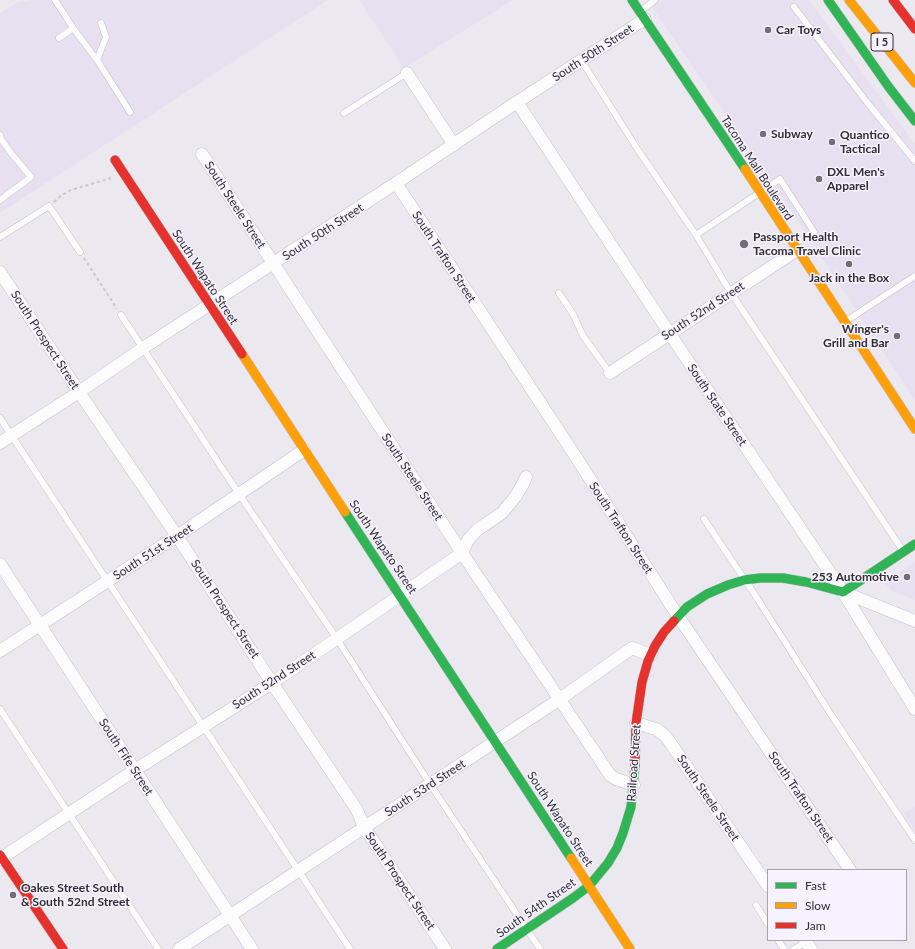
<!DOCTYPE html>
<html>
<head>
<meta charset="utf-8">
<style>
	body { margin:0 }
	#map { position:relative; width:915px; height:949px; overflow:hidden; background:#ebe8f0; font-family:Lato,sans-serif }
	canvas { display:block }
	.legend { position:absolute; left:767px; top:869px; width:140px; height:72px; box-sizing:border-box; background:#f7f2ff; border:1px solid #a7a3ad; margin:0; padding:5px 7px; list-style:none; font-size:12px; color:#302d33 }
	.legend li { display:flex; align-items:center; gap:8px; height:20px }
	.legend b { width:20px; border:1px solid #a7a3ad }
</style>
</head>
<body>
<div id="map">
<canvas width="915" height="949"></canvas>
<ul class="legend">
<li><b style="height:5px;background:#30b455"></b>Fast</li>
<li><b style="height:5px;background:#ff9f0a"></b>Slow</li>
<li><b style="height:5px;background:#e5322d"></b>Jam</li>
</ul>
</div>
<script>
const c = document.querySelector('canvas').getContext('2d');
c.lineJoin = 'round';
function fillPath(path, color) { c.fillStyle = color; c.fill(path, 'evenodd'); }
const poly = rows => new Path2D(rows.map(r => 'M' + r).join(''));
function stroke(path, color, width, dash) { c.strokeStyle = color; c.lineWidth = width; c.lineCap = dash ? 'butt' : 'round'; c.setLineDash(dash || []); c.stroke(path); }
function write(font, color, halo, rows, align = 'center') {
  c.font = font + ' Lato,sans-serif'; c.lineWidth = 3; c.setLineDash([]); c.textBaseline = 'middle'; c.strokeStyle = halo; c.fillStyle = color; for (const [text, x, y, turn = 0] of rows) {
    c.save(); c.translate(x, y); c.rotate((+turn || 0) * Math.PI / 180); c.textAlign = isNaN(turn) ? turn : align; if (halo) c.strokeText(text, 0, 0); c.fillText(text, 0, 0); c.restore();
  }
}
const built = poly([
	[31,0,328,0,0,213,0,13,18,2],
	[359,0,513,0,404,68],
	[647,0,809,0,915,144,915,400,770,179],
	[915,562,915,600,891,590,884,582],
	[915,807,915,830,904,813]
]);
const path = poly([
	[54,202,62,195,71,190,111,178],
	[84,258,117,309]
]);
const lane = poly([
	[55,0,73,28,97,60,130,112],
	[794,7,866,101,915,161],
	[641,11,655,0],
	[59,38,73,28],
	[97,60,106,37,101,23],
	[581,60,638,150,696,235,731,293,903,551],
	[344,113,407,73],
	[0,135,1,139,11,153,31,177,0,200],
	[696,235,780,179,814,232,796,243],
	[0,237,49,206,80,252],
	[559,293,573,314,583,336,610,373],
	[121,315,239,494,337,639,430,784,540,949],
	[846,321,915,276],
	[0,418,350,949],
	[704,519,757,598,832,716,915,840],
	[0,709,158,949],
	[756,905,768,924],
	[778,940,784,949],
	[794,949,806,942]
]);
const street = poly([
	[407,73,454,145],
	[517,102,670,334,843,592,915,709],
	[202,154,462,553,610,775,616,779,634,785],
	[396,183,574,454,678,616,850,870],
	[0,272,79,392,177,536,272,683,357,810,364,827,445,949],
	[610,373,797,250],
	[0,443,79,392,143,348,396,183,517,102,645,19],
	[0,564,252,949],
	[843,592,915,621],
	[0,651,177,536,304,450],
	[636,723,656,729,663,734,667,738,768,886],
	[0,859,135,770,272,683,462,553,468,540,477,530,502,513,516,496,523,484,526,477],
	[805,940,811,949],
	[179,949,496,741,560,699,632,648,651,655]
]);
const fast = poly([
	[632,0,745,169],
	[828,0,888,86,915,121],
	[345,512,571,858],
	[674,621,687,607,707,594,728,585,744,580,760,578,783,578,806,582,843,592,915,544],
	[497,949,573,898,589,886,608,863,617,848,623,833,631,807,635,765]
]);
const slow = poly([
	[849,0,915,83],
	[745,169,915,429],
	[242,354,345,512],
	[571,858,630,949]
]);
const jam = poly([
	[893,0,915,29],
	[115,160,242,354],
	[635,765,636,723,642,682,648,661,655,646,664,632,674,621],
	[0,855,63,949]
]);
const markers = [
	[768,30,4,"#716e75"],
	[763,134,4,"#716e75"],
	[832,142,4,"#716e75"],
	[819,179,4,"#716e75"],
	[744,244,5,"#716e75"],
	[849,264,4,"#716e75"],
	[897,336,4,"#716e75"],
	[907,577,4,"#716e75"],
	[13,895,4,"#716e75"]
];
const shields = [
	[882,42,22]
];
const shieldNames = [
	["I 5",882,42]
];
const poiNames = [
	["Car Toys",776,30],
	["Subway",771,134],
	["Quantico",840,135],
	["Tactical",840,149],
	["DXL Men's",827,172],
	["Apparel",827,186],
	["Passport Health",753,237],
	["Tacoma Travel Clinic",753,251],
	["Jack in the Box",849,278,"center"],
	["Winger's",889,329,"right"],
	["Grill and Bar",889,343,"right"],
	["253 Automotive",899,577,"right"],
	["Oakes Street South",21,888],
	["& South 52nd Street",21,902]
];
const streetNames = [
	["South 50th Street",593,53,-33],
	["Tacoma Mall Boulevard",757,168,57],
	["South Steele Street",235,205,57],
	["South 50th Street",323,232,-33],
	["South Trafton Street",444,257,57],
	["South Wapato Street",205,277,57],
	["South 52nd Street",703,311,-33],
	["South Prospect Street",45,340,57],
	["South State Street",717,405,56],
	["South Steele Street",412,477,57],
	["South Trafton Street",621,528,57],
	["South Wapato Street",383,547,56],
	["South 51st Street",153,552,-33],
	["South Prospect Street",225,609,57],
	["South 52nd Street",274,680,-33],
	["South Fife Street",126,757,57],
	["Railroad Street",634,763,-86],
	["South 53rd Street",425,788,-33],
	["South Trafton Street",801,797,56],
	["South Steele Street",708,798,56],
	["South Wapato Street",560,819,57],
	["South Prospect Street",400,881,56],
	["South 54th Street",536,908,-35]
];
fillPath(built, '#e7e0f1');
stroke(lane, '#c4c2c8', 7);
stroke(street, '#c4c2c8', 13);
stroke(fast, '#c4c2c8', 10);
stroke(slow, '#c4c2c8', 10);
stroke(jam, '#c4c2c8', 10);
stroke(path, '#c9c8cb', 2, [3, 3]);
stroke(lane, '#fcfcfd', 6);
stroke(street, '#fcfcfd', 12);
stroke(fast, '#30b455', 9);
stroke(slow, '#ff9f0a', 9);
stroke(jam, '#e5322d', 9);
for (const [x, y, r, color] of markers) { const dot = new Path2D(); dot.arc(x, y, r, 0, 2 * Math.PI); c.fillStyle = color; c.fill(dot); stroke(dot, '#f7f2ff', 1.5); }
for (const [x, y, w] of shields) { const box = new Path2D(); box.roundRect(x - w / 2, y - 9, w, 18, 3); c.fillStyle = '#f7f2ff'; c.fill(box); stroke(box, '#302d33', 1); }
write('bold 11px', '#302d33', null, shieldNames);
write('bold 12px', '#302d33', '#f7f2ff', poiNames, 'left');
write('12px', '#302d33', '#f7f2ff', streetNames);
</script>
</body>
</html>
